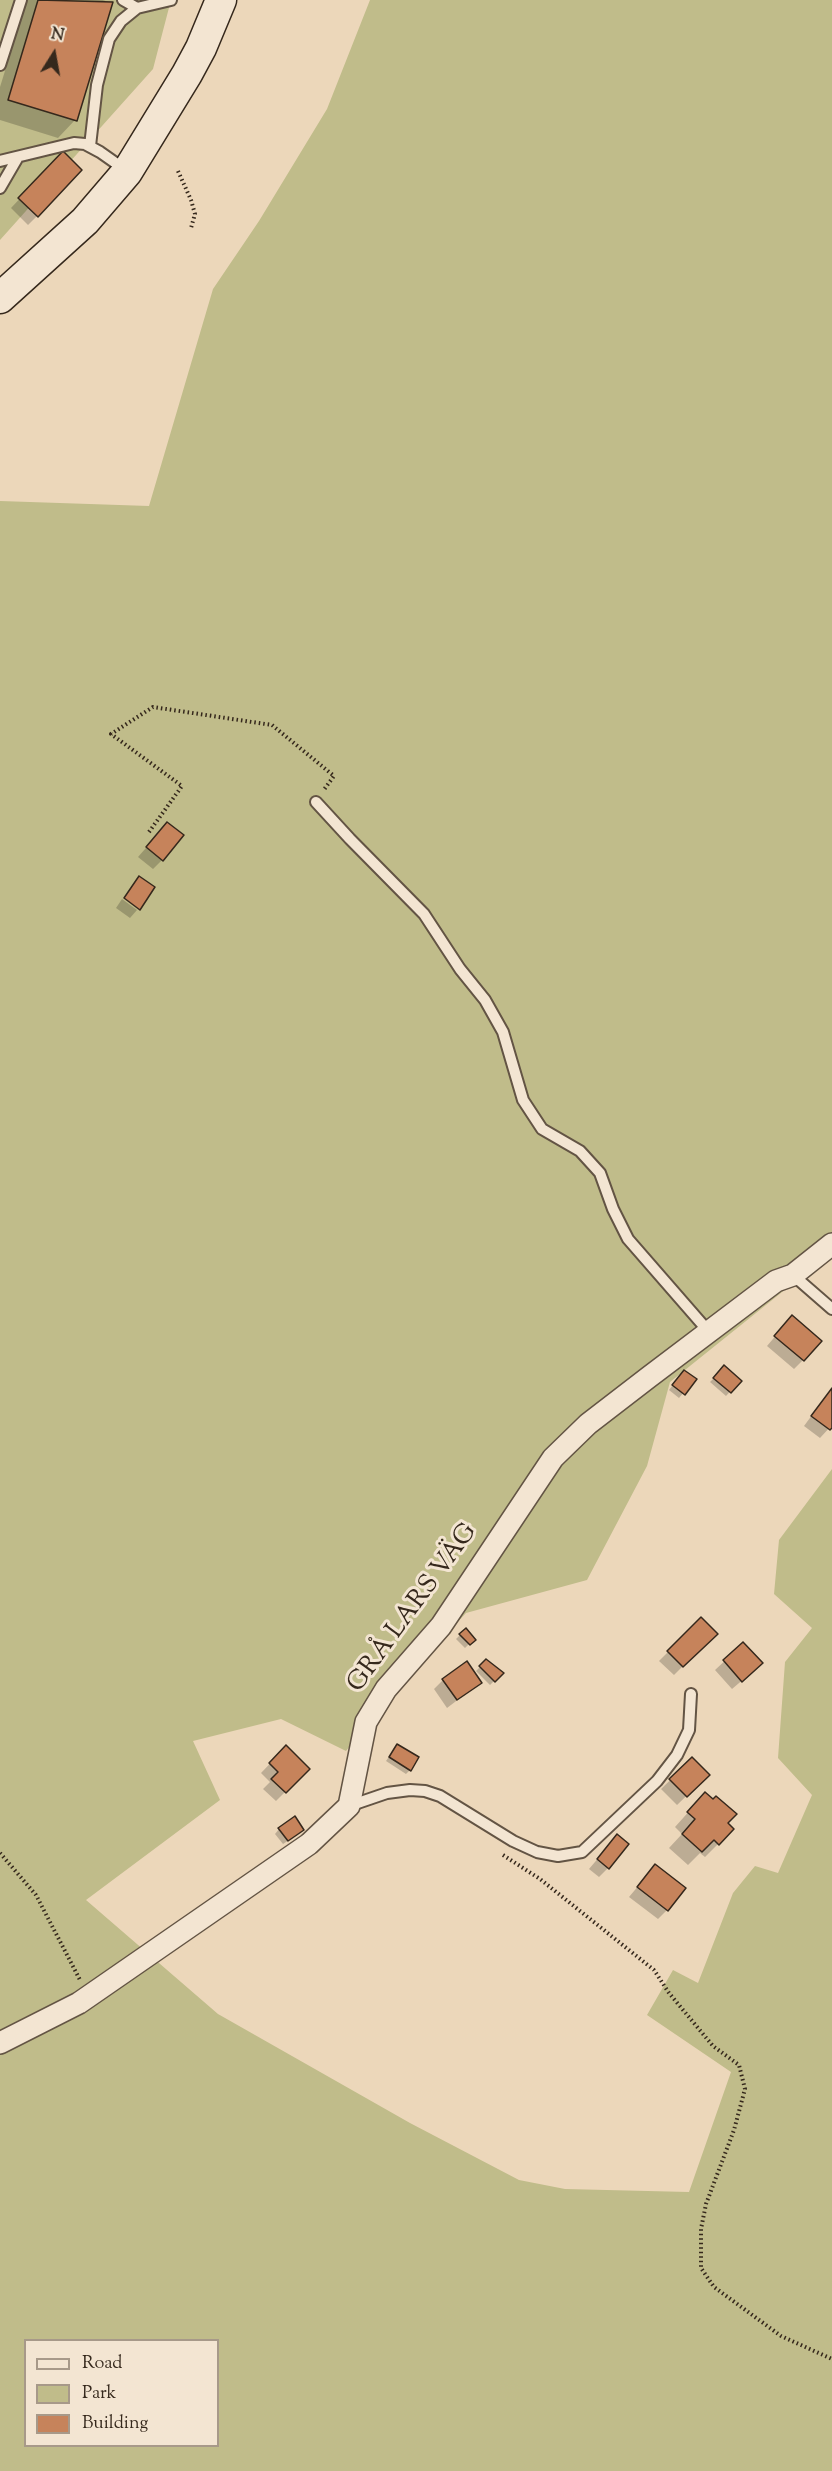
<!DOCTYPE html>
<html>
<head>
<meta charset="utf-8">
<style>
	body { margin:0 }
	#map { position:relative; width:832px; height:2471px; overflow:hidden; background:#ecd7ba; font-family:"Sorts Mill Goudy",serif }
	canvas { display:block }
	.legend { position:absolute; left:24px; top:2339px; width:195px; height:108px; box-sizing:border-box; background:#f3e5d2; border:2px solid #a79989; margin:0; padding:8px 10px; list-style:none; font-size:18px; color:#35281c }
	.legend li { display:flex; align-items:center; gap:12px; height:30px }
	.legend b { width:30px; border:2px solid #a79989 }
	.north { position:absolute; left:24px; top:24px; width:60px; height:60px; -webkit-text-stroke:4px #f3e5d2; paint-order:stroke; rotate:11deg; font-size:16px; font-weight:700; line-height:24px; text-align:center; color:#35281c }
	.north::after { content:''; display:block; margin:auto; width:21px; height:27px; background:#35281c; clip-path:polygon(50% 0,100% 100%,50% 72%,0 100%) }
</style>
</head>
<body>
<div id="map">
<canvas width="832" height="2471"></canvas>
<ul class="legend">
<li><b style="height:8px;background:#f3e5d2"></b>Road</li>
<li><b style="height:16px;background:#c0bc8a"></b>Park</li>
<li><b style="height:16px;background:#c6835b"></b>Building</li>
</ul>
<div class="north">N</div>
</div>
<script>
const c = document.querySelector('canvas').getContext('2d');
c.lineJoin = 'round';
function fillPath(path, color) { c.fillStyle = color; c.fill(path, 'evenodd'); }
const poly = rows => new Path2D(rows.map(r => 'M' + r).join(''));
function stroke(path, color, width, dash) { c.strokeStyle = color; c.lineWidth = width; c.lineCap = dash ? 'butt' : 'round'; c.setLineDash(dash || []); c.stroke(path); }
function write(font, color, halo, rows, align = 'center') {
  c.font = font + ' "Sorts Mill Goudy",serif'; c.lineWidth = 6; c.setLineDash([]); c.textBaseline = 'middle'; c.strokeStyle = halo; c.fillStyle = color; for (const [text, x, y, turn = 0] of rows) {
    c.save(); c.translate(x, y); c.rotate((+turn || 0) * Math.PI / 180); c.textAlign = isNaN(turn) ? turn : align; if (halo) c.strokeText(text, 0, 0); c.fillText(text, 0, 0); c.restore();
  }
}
const green = poly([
	[0,0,171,0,153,69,0,240],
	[370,0,832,0,832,1252,670,1382,647,1466,587,1580,466,1613,382,1704,346,1751,281,1719,193,1741,220,1800,86,1900,218,2014,410,2123,519,2180,565,2189,689,2192,731,2072,647,2015,673,1970,698,1983,733,1893,755,1866,778,1873,812,1795,778,1758,785,1662,812,1628,774,1594,779,1540,832,1469,832,2471,0,2471,0,501,149,506,213,289,259,221,327,109],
	[26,2340,218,2340,218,2446,26,2446]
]);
const shadow = poly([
	[27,0,103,0,111,3,75,120,58,138,0,120,0,87],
	[63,153,37,216,28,225,11,208],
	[167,824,162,860,153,869,138,857],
	[122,899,137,910,130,918,116,908],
	[784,1326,803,1360,794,1369,767,1346],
	[725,1367,740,1381,726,1396,710,1382],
	[680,1376,695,1379,679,1398,669,1390],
	[832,1388,832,1425,820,1438,804,1426],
	[701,1619,715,1634,674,1675,659,1661],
	[465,1630,474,1639,465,1648,456,1639],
	[743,1644,752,1672,732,1689,715,1670],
	[486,1661,502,1673,490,1685,476,1671],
	[443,1680,480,1683,447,1708,434,1689],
	[397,1745,410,1770,406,1774,386,1761],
	[286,1747,308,1769,276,1801,263,1789,270,1782,261,1773],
	[692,1759,708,1775,677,1805,661,1789],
	[692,1808,726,1824,718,1844,705,1857,700,1853,688,1865,669,1848,682,1834,675,1827],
	[279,1829,298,1834,283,1844,275,1834],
	[617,1836,608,1868,599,1877,589,1869],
	[655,1866,667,1910,658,1919,629,1897]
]);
const building = poly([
	[38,0,113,2,77,121,8,100,38,0],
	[63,151,82,170,38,217,18,198,63,151],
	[167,822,184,835,163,861,146,847,167,822],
	[139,876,155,887,140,910,124,898,139,876],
	[792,1315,822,1341,804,1361,774,1336,792,1315],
	[724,1365,742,1381,731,1393,713,1378,724,1365],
	[684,1370,697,1379,685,1395,672,1385,684,1370],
	[832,1388,832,1428,830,1430,811,1416,832,1388],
	[701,1617,718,1634,683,1667,667,1651,701,1617],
	[466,1628,476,1640,470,1645,459,1634,466,1628],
	[743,1642,763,1663,742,1682,723,1660,743,1642],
	[486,1659,504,1673,495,1682,479,1666,486,1659],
	[467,1661,482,1683,457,1700,442,1679,467,1661],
	[397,1744,419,1757,411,1771,389,1757,397,1744],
	[286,1745,310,1769,286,1793,271,1779,278,1772,269,1763,286,1745],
	[692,1757,710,1775,687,1797,669,1779,692,1757],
	[705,1792,713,1799,716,1796,737,1814,728,1823,734,1829,719,1845,714,1840,702,1852,682,1834,695,1819,687,1812,705,1792],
	[295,1816,304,1830,288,1841,278,1828,295,1816],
	[617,1834,629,1844,609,1869,597,1859,617,1834],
	[655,1864,686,1888,668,1911,637,1887,655,1864]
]);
const path = poly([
	[178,171,191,200,195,214,191,228],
	[149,832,182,786,111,734,153,707,272,725,334,776,323,791],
	[0,1853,36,1895,80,1980],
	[503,1855,540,1879,654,1970,669,1993,713,2046,739,2065,745,2089,734,2130,706,2204,701,2229,701,2268,714,2287,781,2336,832,2359]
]);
const lane = poly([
	[123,0,137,8],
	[0,65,21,0],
	[90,146,97,85,109,39,121,21,137,8,171,0],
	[0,161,74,143,85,144,100,152,127,171],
	[0,188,18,157],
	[316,802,350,839,424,914,460,969,485,1000,503,1032,523,1100,542,1129,580,1151,600,1173,613,1209,628,1239,709,1332],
	[793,1275,832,1309],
	[349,1806,387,1793,410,1790,425,1791,440,1796,513,1841,537,1852,558,1856,582,1852,657,1781,677,1755,689,1730,691,1694]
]);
const street = poly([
	[0,2043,79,2003,309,1844,349,1806,366,1722,386,1689,441,1626,553,1458,588,1424,649,1377,776,1281,793,1275,832,1244]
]);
const secondary = poly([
	[0,298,85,221,127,172,187,74,201,48,221,0]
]);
const streetNames = [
	["GRÅ LARS VÄG",414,1609,-54]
];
fillPath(green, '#c0bc8a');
fillPath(shadow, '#0003');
fillPath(building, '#c6835b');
stroke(building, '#35281c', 1.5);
stroke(lane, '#635444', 14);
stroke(street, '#635444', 24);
stroke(secondary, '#35281c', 33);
stroke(path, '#35281c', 4, [1.5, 3]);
stroke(lane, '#f3e5d2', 10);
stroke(street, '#f3e5d2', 21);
stroke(secondary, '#f3e5d2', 30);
write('26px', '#35281c', '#f3e5d2', streetNames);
</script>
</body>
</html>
